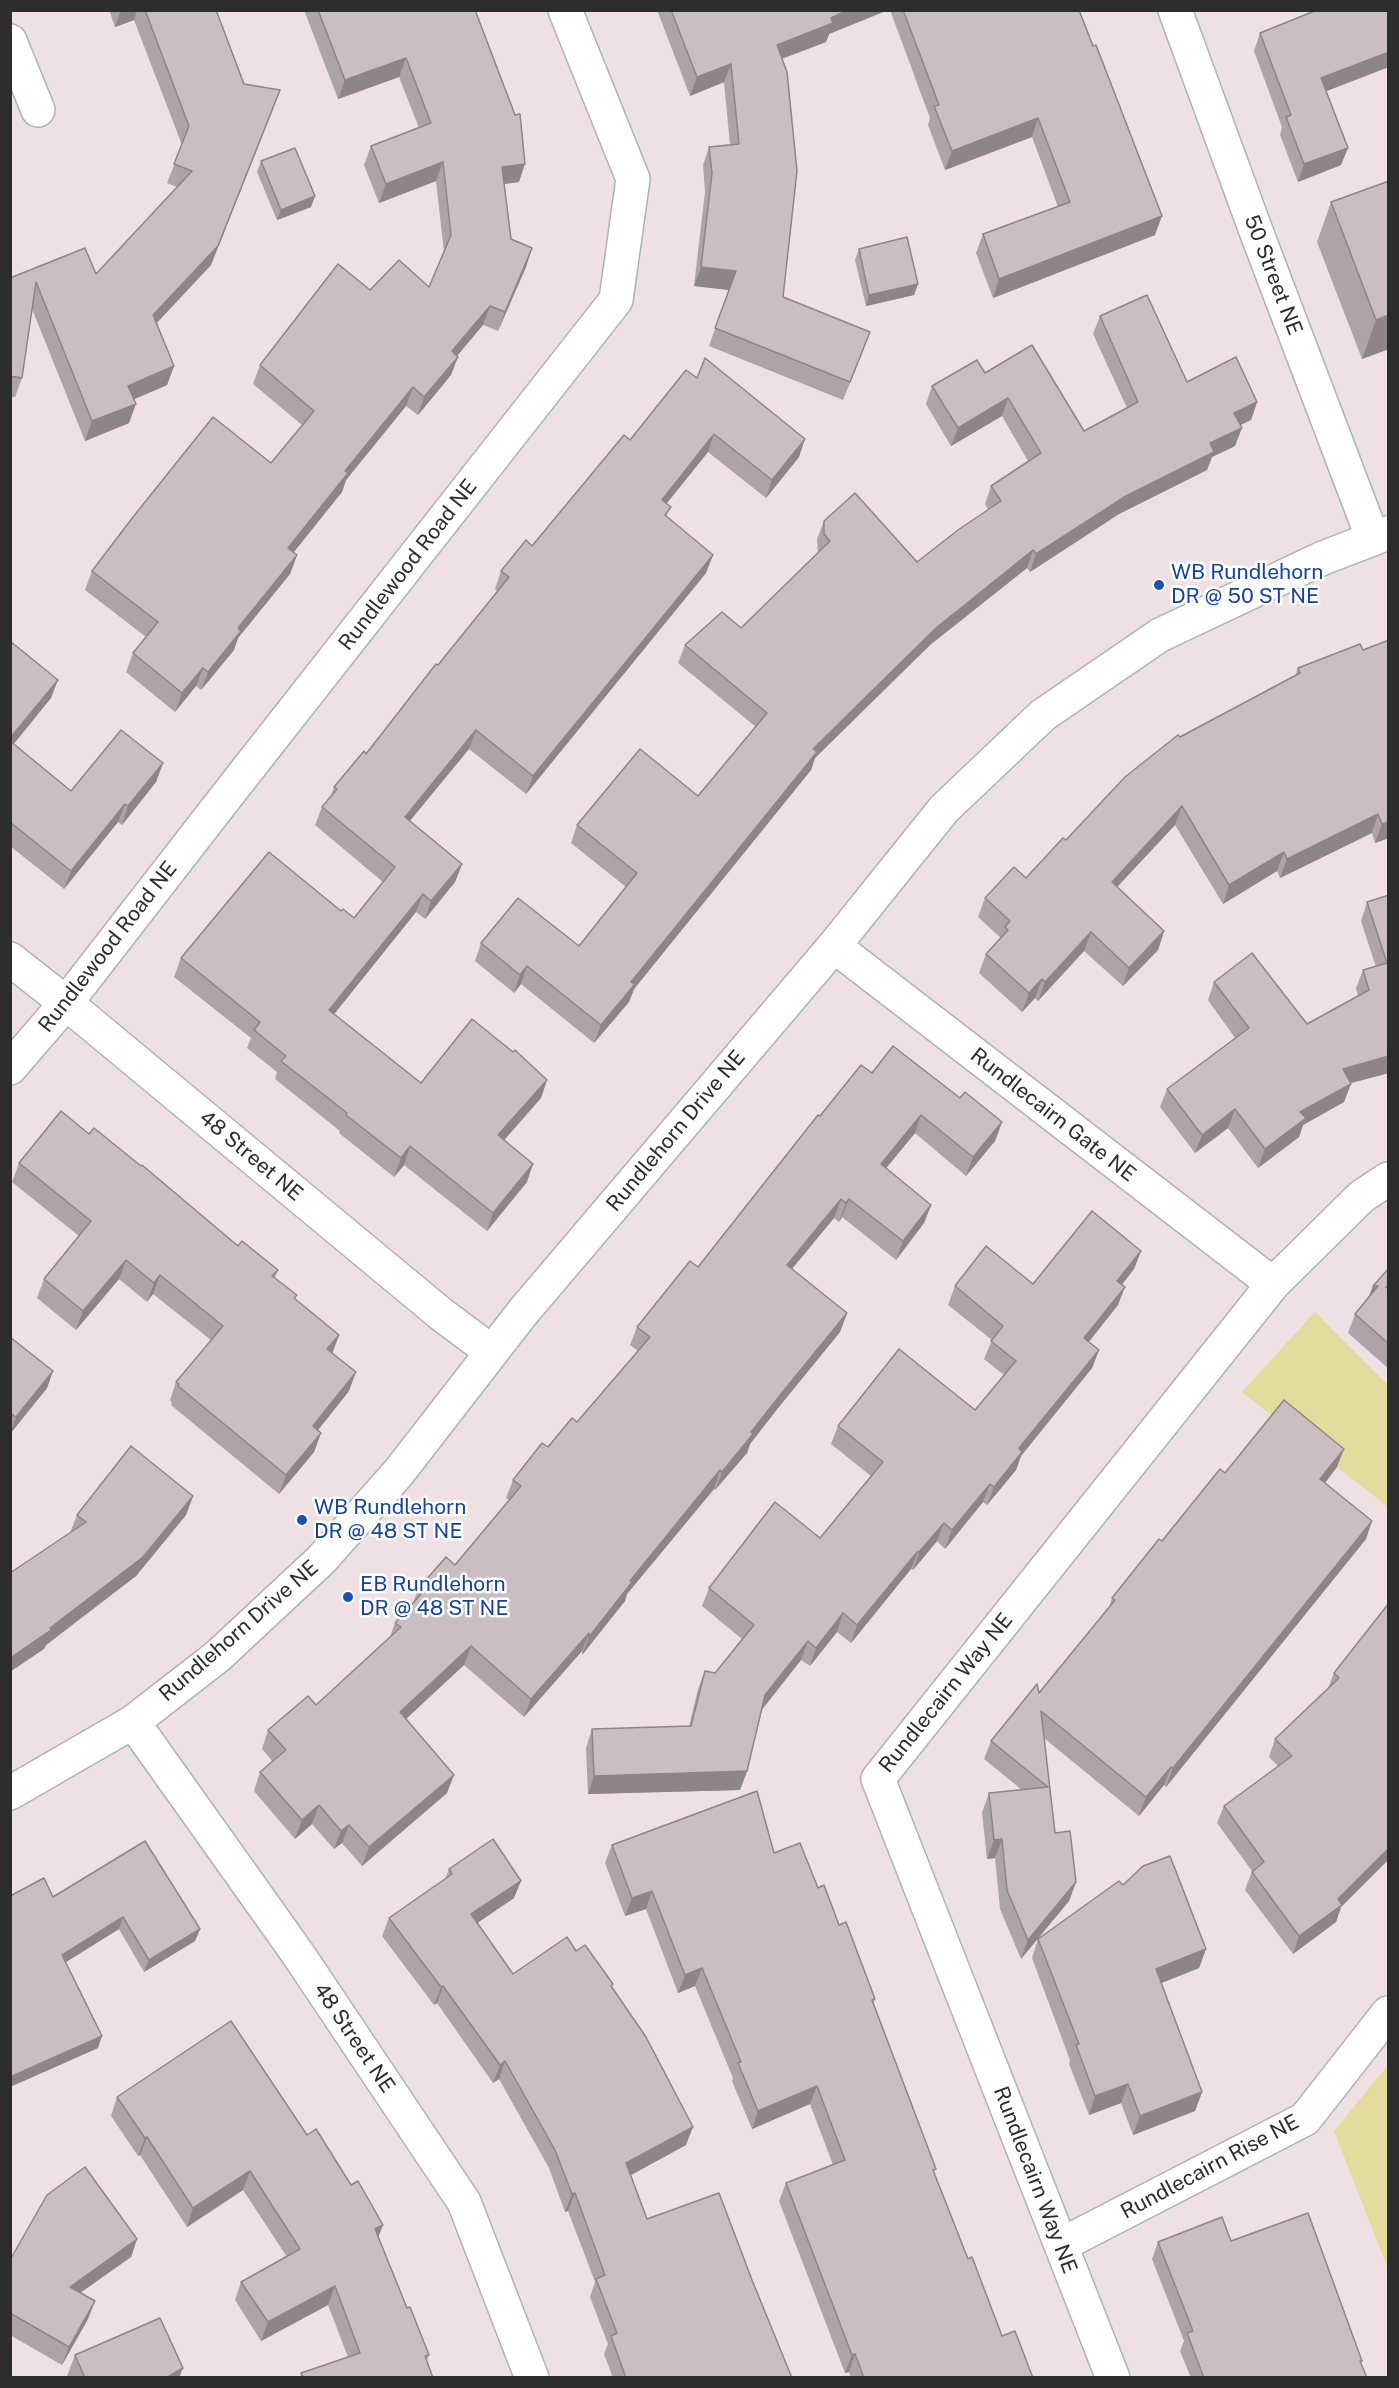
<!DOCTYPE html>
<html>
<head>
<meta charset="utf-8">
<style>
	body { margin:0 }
	#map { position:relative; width:1399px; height:2388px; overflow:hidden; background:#eee0e3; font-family:"Public Sans",sans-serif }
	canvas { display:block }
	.frame { position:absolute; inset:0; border:12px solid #2d2d2d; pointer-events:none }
</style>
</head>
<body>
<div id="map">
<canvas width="1399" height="2388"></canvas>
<div class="frame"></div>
</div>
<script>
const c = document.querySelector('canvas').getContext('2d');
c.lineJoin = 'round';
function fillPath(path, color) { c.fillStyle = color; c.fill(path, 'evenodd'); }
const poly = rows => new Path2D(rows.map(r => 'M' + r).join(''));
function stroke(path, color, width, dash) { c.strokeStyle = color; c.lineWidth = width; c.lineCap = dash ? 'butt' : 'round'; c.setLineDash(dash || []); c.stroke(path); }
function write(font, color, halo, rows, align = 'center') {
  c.font = font + ' "Public Sans",sans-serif'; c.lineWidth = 5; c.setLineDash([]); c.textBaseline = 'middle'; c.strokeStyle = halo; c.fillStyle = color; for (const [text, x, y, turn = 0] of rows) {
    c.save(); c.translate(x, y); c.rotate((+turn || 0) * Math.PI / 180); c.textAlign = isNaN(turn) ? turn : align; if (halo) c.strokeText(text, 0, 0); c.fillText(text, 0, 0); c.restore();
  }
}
const green = poly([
	[1315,1312,1388,1385,1388,1507,1242,1392],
	[1388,2065,1388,2269,1334,2131]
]);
const minor = poly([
	[1175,10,1256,231,1373,539],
	[10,41,38,110],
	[834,946,1273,1284],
	[10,959,66,1003,441,1314,492,1352],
	[10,1068,66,1003,229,793,616,300,633,179,565,10],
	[133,1722,298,1954,464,2202,532,2378],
	[10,1793,133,1722,218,1656,321,1560,399,1472,523,1312,834,946,944,809,1043,715,1160,635,1323,558,1388,533],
	[1061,2245,1305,2119,1388,2013],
	[1113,2378,878,1779,1273,1284,1361,1197,1388,1179]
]);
const wall = poly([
	[109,10,216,10,244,84,273,109,211,265,157,323,174,366,167,385,134,399,129,423,85,441,32,309,22,378,15,397,10,397,10,278,96,274,177,187,167,183,182,145,134,20,115,27],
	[304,10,475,10,519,182,504,184,511,239,532,248,526,267,498,331,483,325,457,356,451,375,418,415,406,406,346,480,342,492,293,552,297,555,290,574,238,638,234,650,201,690,196,686,175,712,126,672,133,653,146,637,85,590,92,571,271,463,302,425,253,384,260,365,370,290,429,287,444,252,436,181,379,203,364,165,371,146,419,128,399,77,338,99],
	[657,10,888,10,829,34,826,42,782,59,783,297,863,351,843,400,709,346,729,290,694,286,705,192,703,165,709,147,730,145,724,82,690,96],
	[890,10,1079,10,1155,235,993,298,976,253,983,234,1058,207,1032,137,945,170,928,125,930,118],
	[1260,33,1326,91,1341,165,1298,182,1280,135,1282,127,1254,51],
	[261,161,311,207,277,220,257,172],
	[1331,202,1389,349,1362,359,1317,242],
	[859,249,918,284,914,295,866,306,855,260],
	[1100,316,1187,382,1257,402,1251,420,1240,425,1235,446,1212,457,1207,470,1119,514,1030,572,1027,568,930,645,815,758,811,770,634,989,629,1002,594,1043,521,984,514,993,475,961,481,943,579,946,626,887,571,843,577,825,698,796,756,727,678,663,685,645,741,628,818,553,817,539,824,521,917,562,988,509,985,504,991,486,1028,461,1002,416,951,446,926,404,932,386,985,373,1084,431,1127,408,1093,334],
	[686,370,799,457,766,498,708,452,666,504,667,517,706,573,526,794,469,749,410,821,462,864,455,882,425,919,416,912,334,1014,421,1083,547,1080,541,1098,504,1140,527,1182,487,1231,404,1165,394,1177,339,1133,340,1131,275,1079,277,1072,247,1048,251,1038,174,977,181,958,341,911,354,918,383,882,315,825,322,807,331,796,334,787,366,754,498,592,495,589,501,571,532,546,630,440],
	[1389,640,1389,838,1375,843,1372,833,1280,878,1277,871,1223,904,1175,825,1117,887,1164,931,1158,950,1123,986,1084,951,1038,1001,1035,998,1022,1012,979,973,986,954,1001,938,978,917,985,898,1026,878,1180,737,1295,676,1298,668,1363,650],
	[10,641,51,698,14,744,71,791,163,763,156,782,122,825,118,822,64,889,10,846],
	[1389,895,1389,1073,1350,1083,1344,1102,1303,1125,1299,1137,1258,1168,1228,1128,1195,1153,1160,1107,1167,1089,1235,1038,1208,1000,1214,982,1307,1024,1358,996,1356,988,1363,970,1376,967,1361,921,1367,902],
	[872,1073,960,1098,1002,1122,995,1141,966,1176,915,1133,886,1168,931,1205,924,1223,896,1260,842,1217,839,1222,834,1218,792,1269,847,1313,840,1332,778,1408,750,1444,747,1453,715,1490,714,1489,627,1594,625,1601,582,1655,582,1651,524,1717,464,1665,406,1719,447,1793,362,1866,342,1843,334,1849,312,1824,295,1839,254,1791,260,1772,273,1762,262,1749,268,1730,316,1705,390,1637,395,1623,413,1603,418,1589,455,1565,509,1500,506,1498,513,1480,577,1422,638,1351,630,1345,637,1327,698,1267,820,1116],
	[89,1134,238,1246,278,1270,275,1278,295,1299,339,1335,332,1354,349,1391,318,1430,321,1433,314,1452,279,1494,171,1405,172,1403,170,1400,176,1382,211,1340,153,1294,147,1302,119,1279,76,1330,37,1298,44,1279,79,1236,12,1182,19,1163],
	[1141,1251,1134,1269,1122,1285,1118,1305,1089,1342,1099,1350,1092,1368,1021,1456,1016,1470,987,1505,983,1502,945,1549,937,1541,913,1570,911,1569,851,1643,837,1632,810,1666,801,1660,762,1710,747,1771,740,1790,588,1794,586,1748,592,1729,689,1726,698,1689,705,1671,715,1673,742,1639,702,1606,709,1588,820,1538,871,1476,831,1444,838,1426,975,1410,1004,1375,984,1359,992,1340,948,1305,955,1286,1033,1284],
	[1389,1268,1389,1369,1348,1333,1355,1314,1369,1296,1373,1286],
	[10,1337,53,1371,47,1388,10,1434],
	[1337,1467,1325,1483,1366,1539,1166,1787,1164,1785,1139,1816,1044,1738,1055,1833,1076,1882,1069,1901,1021,1959,1000,1909,995,1858,987,1859,982,1812,989,1793,1022,1790,984,1759,991,1741,1039,1693,1109,1608,1112,1598,1162,1541,1225,1473],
	[193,1496,186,1515,136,1576,46,1645,44,1649,70,1533,77,1515],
	[1389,1603,1389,1859,1341,1907,1336,1922,1293,1954,1245,1890,1252,1871,1217,1823,1224,1806,1278,1766,1269,1757,1275,1739,1328,1688,1334,1673],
	[612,1845,774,1853,818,1888,839,1925,875,1999,873,2003,934,2173,968,2259,1002,2336,1033,2378,851,2378,849,2372,845,2373,779,2201,786,2183,833,2165,810,2104,752,2129,732,2081,733,2078,695,1986,678,1993,646,1909,625,1916,605,1863],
	[449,1869,514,1898,477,1923,513,1974,576,1951,612,1987,686,2145,631,2175,647,2219,752,2280,792,2378,613,2378,604,2354,608,2344,590,2297,595,2282,568,2211,565,2212,549,2168,499,2079,493,2083,437,2003,434,2005,382,1936,389,1918,445,1879],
	[53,1897,200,1929,195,1941,144,1972,119,1929,66,1962,98,2048,10,2087],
	[1038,1939,1206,1949,1199,1968,1161,1983,1202,2092,1195,2111,1133,2135,1121,2103,1089,2115,1069,2064,1070,2060,1032,1958],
	[117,2097,307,2135,378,2237,407,2308,429,2355,427,2360,433,2378,300,2378,301,2373,348,2357,328,2305,261,2341,235,2300,241,2282,287,2257,243,2190,187,2227,140,2155,138,2156,111,2116],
	[137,2239,131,2257,80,2293,88,2319,62,2365,10,2335,10,2260],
	[1231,2241,1361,2363,1367,2378,1191,2378,1180,2351,1184,2341,1152,2259,1158,2242],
	[75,2355,179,2378,68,2378,67,2376]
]);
const shadedWall = poly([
	[121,10,137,10,134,20,115,27],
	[848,10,888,10,829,34,826,42,770,63,777,45,831,18],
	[1389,52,1389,67,1314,96,1321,78],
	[406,58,399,77,338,99,345,80],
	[731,64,724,82,690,96,697,77],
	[280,90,211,265,146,334,153,315],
	[1038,118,1032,137,945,170,952,151],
	[1348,148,1341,165,1298,182,1304,164],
	[443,162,436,181,379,203,386,184],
	[525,164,519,182,496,185,502,167],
	[315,196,311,207,277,220,281,210],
	[1162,216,1155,235,993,298,999,279],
	[532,248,526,267,498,331,505,312],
	[701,267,736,271,729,290,694,286],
	[918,284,914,295,866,306,869,295],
	[490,306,483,325,445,370,452,351],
	[1389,315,1389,349,1362,359,1376,320],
	[458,357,451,375,418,415,424,397],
	[174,366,167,385,121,405,128,386],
	[413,387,406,406,346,480,342,492,282,567,288,548,345,471],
	[1008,398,1002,416,951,446,958,428],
	[1257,402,1251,420,1228,431,1234,413],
	[136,404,129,423,85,441,92,421],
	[1242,428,1235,446,1212,457,1207,470,1119,514,1030,572,1036,554,1210,443],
	[714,434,708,452,655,518,662,500],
	[805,439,799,457,766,498,772,480],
	[1033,550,1027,568,930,645,815,758,811,770,634,989,629,1002,594,1043,601,1025,631,982,813,749,936,628],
	[297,555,290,574,238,638,234,650,201,690,208,672,238,628],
	[713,555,706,573,526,794,533,776],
	[203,668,196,686,175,712,182,693],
	[58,680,51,698,10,748,10,738],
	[476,730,469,749,398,835,405,817],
	[163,763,156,782,122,825,128,806],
	[125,804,118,822,64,889,71,871],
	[1182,806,1175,825,1105,900,1112,882],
	[1378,814,1372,833,1280,878,1287,859],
	[1389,822,1389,838,1375,843,1382,824],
	[1284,852,1277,871,1223,904,1229,885],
	[462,864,455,882,425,919,431,901],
	[423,894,416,912,323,1028,329,1010],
	[1164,931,1158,950,1123,986,1129,968],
	[1091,932,1084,951,1038,1001,1045,982],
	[527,966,521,984,514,993,520,975],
	[1042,979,1035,998,1022,1012,1029,993],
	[1389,1056,1389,1073,1336,1087,1343,1069],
	[547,1080,541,1098,492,1154,498,1135],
	[1351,1084,1344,1102,1303,1125,1299,1137,1258,1168,1265,1149,1300,1112],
	[1235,1109,1228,1128,1195,1153,1202,1135],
	[921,1115,915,1133,874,1183,881,1164],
	[1002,1122,995,1141,966,1176,973,1157],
	[410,1146,404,1165,394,1177,401,1158],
	[533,1164,527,1182,487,1231,493,1213],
	[841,1199,834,1218,780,1283,787,1265],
	[849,1199,842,1217,839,1222,846,1203],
	[931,1205,924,1223,896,1260,903,1241],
	[1141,1251,1134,1269,1110,1299,1117,1281],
	[126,1260,119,1279,76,1330,83,1311],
	[160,1275,153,1294,147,1302,154,1283],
	[1373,1286,1378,1286,1366,1305],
	[1125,1287,1118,1305,1077,1356,1084,1338],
	[847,1313,840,1332,778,1408,750,1444,747,1453,715,1490,722,1472,751,1432,785,1389],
	[339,1335,332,1354,327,1349],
	[1099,1350,1092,1368,1021,1456,1016,1470,987,1505,994,1487,1019,1448],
	[53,1371,47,1388,10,1434,16,1417],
	[356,1372,349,1391,306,1445,313,1426],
	[321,1433,314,1452,279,1494,286,1475],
	[1344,1449,1337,1467,1313,1498,1320,1479],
	[720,1470,714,1489,627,1594,625,1601,582,1655,589,1637,630,1581],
	[990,1484,983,1502,945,1549,952,1530],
	[193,1496,186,1515,136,1576,46,1645,44,1649,10,1672,10,1658,50,1628],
	[1372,1521,1366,1539,1166,1787,1173,1768],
	[944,1523,937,1541,913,1570,919,1552],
	[918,1551,911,1569,851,1643,857,1625],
	[843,1613,837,1632,810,1666,816,1648],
	[589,1633,582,1651,524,1717,531,1699],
	[808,1641,801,1660,758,1714,765,1695],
	[471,1646,464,1665,393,1731,400,1712],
	[1171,1767,1164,1785,1139,1816,1146,1797],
	[747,1771,740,1790,588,1794,594,1776],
	[454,1775,447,1793,362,1866,369,1847],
	[319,1805,312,1824,295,1839,302,1820],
	[349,1825,342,1843,334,1849,341,1831],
	[1002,1839,995,1858,987,1859,994,1840],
	[1389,1848,1389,1859,1341,1907,1336,1922,1293,1954,1299,1936,1338,1899],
	[521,1881,514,1898,464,1932,471,1914],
	[1076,1882,1069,1901,1021,1959,1028,1940],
	[652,1891,646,1909,625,1916,632,1898],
	[123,1917,119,1929,58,1967,62,1955],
	[200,1929,195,1941,144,1972,149,1960],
	[1206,1949,1199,1968,1149,1988,1156,1969],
	[702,1968,695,1986,678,1993,685,1975],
	[443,1986,437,2003,434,2005,441,1987],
	[102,2036,98,2048,10,2087,10,2077],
	[505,2061,499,2079,493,2083,500,2065],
	[1128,2084,1121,2103,1089,2115,1095,2096],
	[817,2086,810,2104,752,2129,758,2111],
	[1202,2092,1195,2111,1133,2135,1140,2116],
	[693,2127,686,2145,620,2181,626,2163],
	[147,2137,140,2155,138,2156,145,2138],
	[250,2171,243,2190,187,2227,193,2208],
	[575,2193,568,2211,565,2212,572,2194],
	[383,2225,376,2243,375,2229],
	[137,2239,131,2257,63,2305,70,2287],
	[335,2286,328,2305,261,2341,268,2322],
	[95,2301,88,2319,62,2365,69,2347],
	[855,2354,849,2372,845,2373,852,2355],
	[183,2368,179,2378,166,2378]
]);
const building = poly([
	[145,10,216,10,244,84,280,90,218,246,153,315,174,366,128,386,136,404,92,421,36,282,22,378,10,376,10,278,85,248,96,274,192,171,174,164,189,126,145,10],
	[318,10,475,10,515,115,520,114,525,164,502,167,511,239,532,248,505,312,490,306,452,351,458,357,424,397,413,387,345,471,348,473,288,548,297,555,238,628,241,631,208,672,203,668,182,693,133,653,158,622,92,571,133,517,213,417,271,463,314,411,260,365,338,264,370,290,399,260,429,287,451,235,443,162,386,184,371,146,431,123,406,58,345,80,318,10],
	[671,10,848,10,831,18,833,23,777,45,787,72,797,171,783,297,870,332,850,382,715,328,736,271,701,267,712,173,709,147,739,144,731,64,697,77,671,10],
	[903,10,1079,10,1093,46,1096,45,1162,216,999,279,983,234,1070,202,1038,118,952,151,934,106,939,105,903,10],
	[1317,10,1389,10,1389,52,1321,78,1348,148,1304,164,1286,117,1291,115,1260,33,1317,10],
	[295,148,315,196,281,210,261,161,295,148],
	[1389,181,1389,315,1376,320,1331,202,1389,181],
	[907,237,918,284,869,295,859,249,907,237],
	[1147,295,1187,382,1236,357,1257,402,1234,413,1242,428,1210,443,1214,452,1126,496,1036,554,1033,550,936,628,813,749,817,752,631,982,635,984,601,1025,527,966,520,975,481,943,518,898,579,946,637,873,577,825,606,790,640,749,698,796,767,713,685,645,722,612,741,628,830,541,824,534,824,521,855,493,917,562,958,530,1001,501,991,486,1041,453,1008,398,958,428,932,386,977,360,985,373,1032,345,1084,431,1138,402,1100,316,1147,295],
	[705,358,805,439,772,480,714,434,662,500,671,507,665,515,713,555,533,776,476,730,405,817,462,864,431,901,423,894,329,1010,421,1083,472,1019,513,1052,515,1050,547,1080,498,1135,533,1164,493,1213,410,1146,401,1158,346,1115,347,1113,281,1061,286,1056,254,1030,260,1022,181,958,269,852,341,911,343,909,354,918,395,867,322,807,337,789,334,787,364,751,366,754,436,664,438,665,509,577,501,571,526,540,532,546,624,435,630,440,686,370,697,378,705,358],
	[1389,640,1389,822,1382,824,1378,814,1287,859,1284,852,1229,885,1182,806,1112,882,1164,931,1129,968,1091,932,1045,982,1042,979,1029,993,986,954,1008,930,1005,927,1010,921,985,898,1014,867,1026,878,1063,838,1066,840,1125,777,1178,735,1180,737,1300,673,1298,668,1360,644,1363,650,1389,640],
	[10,641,58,680,10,738,10,641],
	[121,730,163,763,128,806,125,804,71,871,10,822,10,741,71,791,121,730],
	[1389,895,1389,1056,1343,1069,1351,1084,1300,1112,1306,1118,1265,1149,1235,1109,1202,1135,1167,1089,1249,1028,1214,982,1252,953,1307,1024,1369,990,1363,970,1387,963,1367,902,1389,895],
	[893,1046,960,1098,965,1092,1002,1122,973,1157,921,1115,881,1164,931,1205,903,1241,849,1199,846,1203,841,1199,787,1265,847,1313,785,1389,751,1432,753,1434,722,1472,720,1470,630,1581,632,1582,589,1637,589,1633,531,1699,471,1646,400,1712,454,1775,369,1847,349,1825,341,1831,319,1805,302,1820,260,1772,286,1750,268,1730,308,1696,316,1705,401,1627,395,1623,422,1593,418,1589,446,1557,455,1565,521,1486,513,1480,542,1443,548,1447,572,1418,577,1422,650,1337,637,1327,690,1261,698,1267,818,1115,820,1116,861,1065,872,1073,893,1046],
	[61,1111,89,1134,94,1128,141,1166,142,1165,238,1246,242,1241,278,1270,272,1276,297,1295,294,1298,339,1335,327,1349,356,1372,313,1426,321,1433,286,1475,178,1386,179,1384,176,1382,223,1326,160,1275,154,1283,126,1260,83,1311,44,1279,91,1221,19,1163,61,1111],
	[1092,1211,1141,1251,1117,1281,1125,1287,1084,1338,1099,1350,1019,1448,1022,1452,994,1487,990,1484,952,1530,944,1523,919,1552,918,1551,857,1625,843,1613,816,1648,808,1641,765,1695,747,1771,594,1776,592,1729,691,1726,705,1671,715,1673,754,1625,709,1588,775,1502,820,1538,883,1462,838,1426,899,1349,975,1410,1016,1361,991,1341,1003,1326,955,1286,986,1246,1033,1284,1092,1211],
	[1389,1268,1389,1287,1386,1287,1389,1290,1389,1344,1355,1314,1378,1286,1373,1286,1389,1268],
	[10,1337,53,1371,16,1417,10,1413,10,1337],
	[1284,1400,1344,1449,1320,1479,1372,1521,1173,1768,1171,1767,1146,1797,1041,1711,1055,1833,1070,1831,1076,1882,1028,1940,1007,1890,1002,1839,994,1840,989,1793,1048,1787,991,1741,1037,1684,1039,1693,1115,1600,1112,1598,1159,1539,1162,1541,1220,1469,1225,1473,1284,1400],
	[131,1446,193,1496,143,1557,50,1628,51,1630,10,1658,10,1573,86,1522,77,1515,131,1446],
	[1389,1603,1389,1848,1338,1899,1342,1905,1299,1936,1252,1872,1264,1862,1224,1806,1292,1756,1275,1739,1339,1678,1334,1673,1389,1603],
	[757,1791,774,1853,800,1843,818,1888,824,1885,839,1925,846,1922,875,1999,872,2000,936,2169,933,2170,968,2259,972,2257,1002,2336,1015,2331,1033,2378,864,2378,855,2354,852,2355,786,2183,845,2160,817,2086,758,2111,738,2063,741,2062,702,1968,685,1975,652,1891,632,1898,612,1845,757,1791],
	[493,1839,521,1881,471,1914,513,1974,567,1937,576,1951,585,1945,613,1984,611,1986,646,2037,693,2127,626,2163,647,2219,719,2193,752,2280,792,2378,626,2378,611,2336,617,2333,596,2279,605,2275,575,2193,572,2194,555,2150,505,2061,500,2065,443,1986,441,1987,389,1918,452,1874,449,1869,493,1839],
	[145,1841,200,1929,149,1960,123,1917,62,1955,102,2036,10,2077,10,1896,44,1878,53,1897,145,1841],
	[1170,1856,1206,1949,1156,1969,1202,2092,1140,2116,1128,2084,1095,2096,1076,2045,1079,2044,1038,1939,1119,1881,1123,1885,1143,1866,1170,1856],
	[231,2021,307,2135,316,2129,351,2185,358,2181,383,2225,375,2229,407,2308,410,2307,429,2355,425,2356,433,2378,304,2378,301,2373,360,2353,335,2286,268,2322,241,2282,300,2249,250,2171,193,2208,147,2137,145,2138,117,2097,231,2021],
	[85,2167,137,2239,70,2287,95,2301,69,2347,10,2313,10,2260,47,2195,85,2167],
	[1308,2213,1362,2361,1360,2361,1367,2378,1204,2378,1187,2333,1193,2331,1158,2242,1222,2217,1231,2241,1308,2213],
	[160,2318,183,2368,166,2378,85,2378,75,2355,160,2318]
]);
const markers = [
	[1159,585,6,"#1a4fb4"],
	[302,1520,6,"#1a4fb4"],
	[348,1597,6,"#1a4fb4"]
];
const streetNames = [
	["50 Street NE",1273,275,69],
	["Rundlewood Road NE",408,565,-52],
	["Rundlewood Road NE",108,947,-52],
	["Rundlecairn Gate NE",1053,1115,38],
	["Rundlehorn Drive NE",676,1131,-50],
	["48 Street NE",251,1156,40],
	["Rundlehorn Drive NE",239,1631,-41],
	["Rundlecairn Way NE",946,1693,-51],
	["48 Street NE",354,2038,56],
	["Rundlecairn Rise NE",1210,2167,-28],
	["Rundlecairn Way NE",1035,2180,69]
];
const transitNames = [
	["WB Rundlehorn",1171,573],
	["DR @ 50 ST NE",1171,597],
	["WB Rundlehorn",314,1508],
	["DR @ 48 ST NE",314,1532],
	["EB Rundlehorn",360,1585],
	["DR @ 48 ST NE",360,1609]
];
fillPath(green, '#e4dc9d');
stroke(minor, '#a9b5b5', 36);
stroke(minor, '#fff', 33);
fillPath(wall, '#aea3a5');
fillPath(shadedWall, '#8d8586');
fillPath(building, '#cabec0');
stroke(building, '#8d8586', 1.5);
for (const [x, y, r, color] of markers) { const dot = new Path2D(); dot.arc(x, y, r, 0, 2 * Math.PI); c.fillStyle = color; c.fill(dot); stroke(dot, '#fff', 2); }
write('21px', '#2d2d2d', '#fff', streetNames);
write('21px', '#164399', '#fff', transitNames, 'left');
</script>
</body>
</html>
